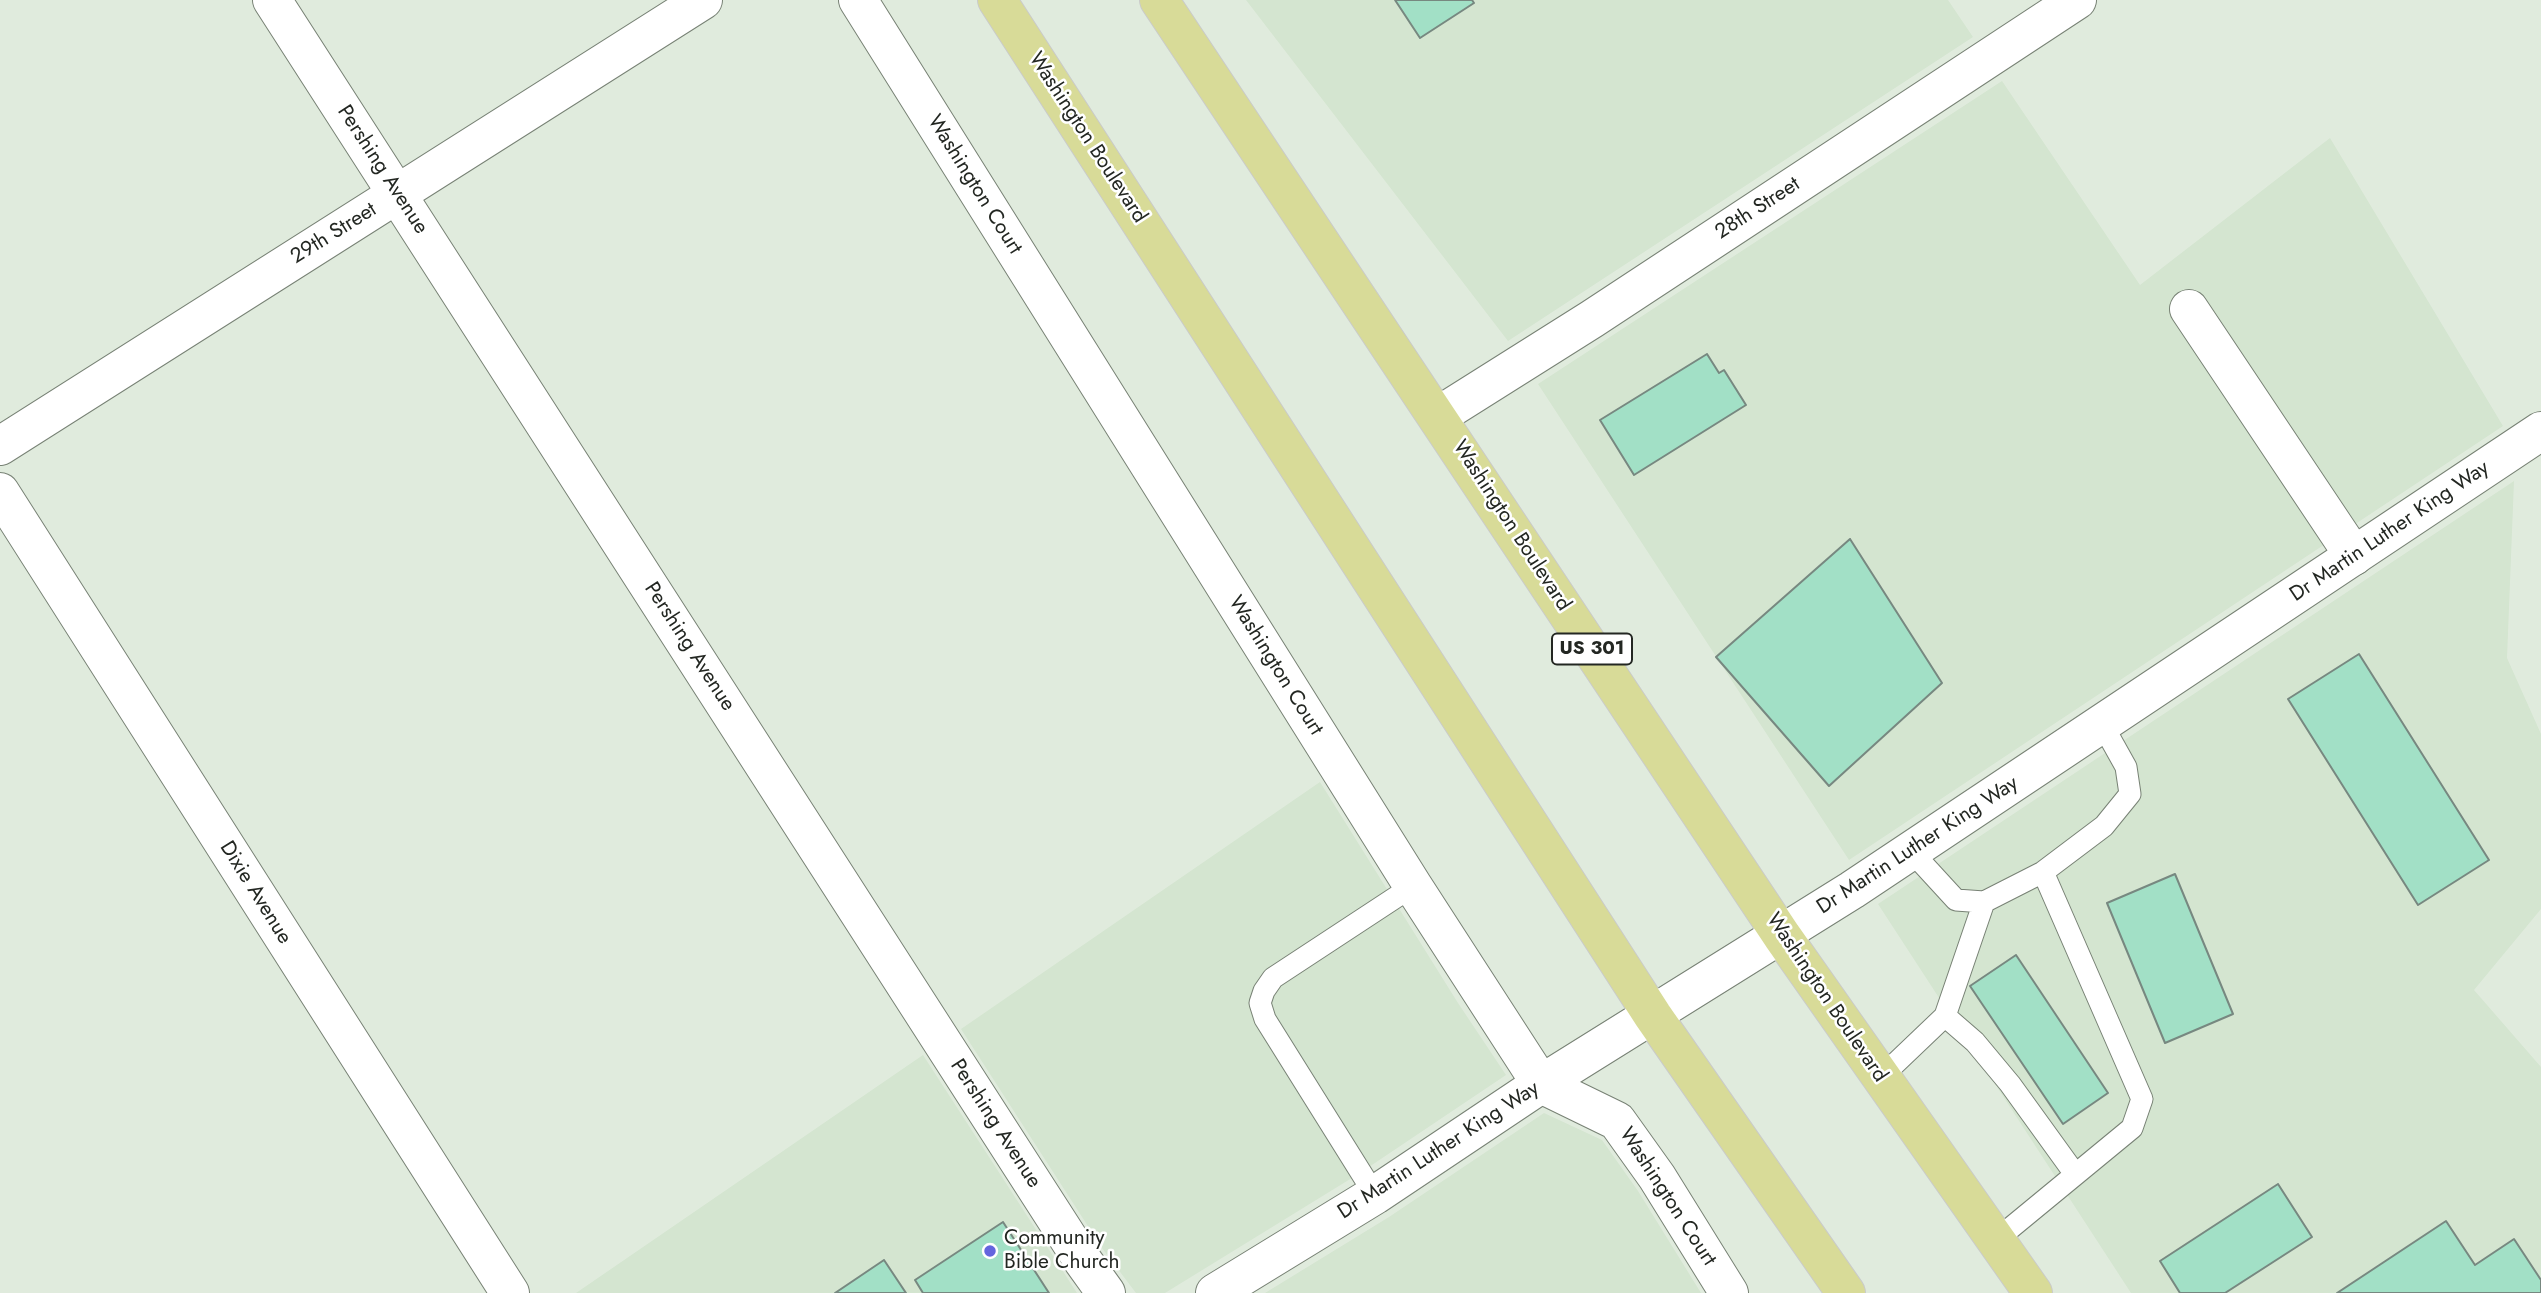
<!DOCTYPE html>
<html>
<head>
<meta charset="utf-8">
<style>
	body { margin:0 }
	canvas { display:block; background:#e0ebdd }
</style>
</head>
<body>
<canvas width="2541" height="1293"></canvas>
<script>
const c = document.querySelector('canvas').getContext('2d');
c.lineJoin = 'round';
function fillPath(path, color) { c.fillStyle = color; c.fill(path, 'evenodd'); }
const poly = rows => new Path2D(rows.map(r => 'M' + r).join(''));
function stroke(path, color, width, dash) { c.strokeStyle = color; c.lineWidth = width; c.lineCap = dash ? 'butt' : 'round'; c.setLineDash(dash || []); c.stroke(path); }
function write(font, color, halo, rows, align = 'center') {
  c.font = font + ' Jost,sans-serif'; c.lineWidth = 5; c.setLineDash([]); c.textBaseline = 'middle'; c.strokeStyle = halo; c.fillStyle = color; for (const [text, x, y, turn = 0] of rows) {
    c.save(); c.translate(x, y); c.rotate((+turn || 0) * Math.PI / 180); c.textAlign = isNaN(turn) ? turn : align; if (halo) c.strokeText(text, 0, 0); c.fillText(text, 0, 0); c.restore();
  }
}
const built = poly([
	[1246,0,1948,0,1973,37,1508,341],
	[2002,81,2140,285,2330,138,2503,426,1849,860,1538,384],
	[2514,481,2507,658,2541,734,2541,909,2474,990,2541,1067,2541,1293,2131,1293,1878,904],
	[1320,782,1458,1003,1506,1075,1360,1173,1165,1293,1136,1293,1102,1248,961,1029],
	[923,1055,1077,1293,576,1293],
	[1544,1113,1602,1140,1638,1191,1701,1293,1265,1293,1389,1217]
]);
const building = poly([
	[1395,0,1472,0,1474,3,1420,38,1395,0],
	[1707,354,1719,373,1724,370,1746,405,1634,475,1600,420,1707,354],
	[1850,539,1942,683,1829,786,1716,657,1850,539],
	[2359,654,2489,860,2418,905,2288,699,2359,654],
	[2175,874,2233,1014,2165,1043,2107,903,2175,874],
	[2016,955,2108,1093,2063,1124,1970,986,2016,955],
	[2278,1184,2312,1237,2225,1293,2180,1293,2160,1261,2278,1184],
	[2446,1221,2475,1265,2514,1239,2541,1280,2541,1293,2337,1293,2446,1221],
	[1003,1222,1049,1293,923,1293,915,1280,1003,1222],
	[884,1260,906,1293,835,1293,884,1260]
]);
const service = poly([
	[1911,851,1956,900,1984,902,2043,872,2104,826,2130,794,2126,767,2102,724],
	[1945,1016,1975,1042,2010,1084,2075,1174],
	[1880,1078,1945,1016,1984,902],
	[1375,1195,1265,1019,1260,1003,1264,991,1273,978,1413,886],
	[1996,1240,2132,1128,2142,1099,2043,872]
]);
const minor = poly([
	[272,0,1083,1261,1106,1293],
	[858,0,1413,886,1541,1084,1617,1121,1657,1177,1729,1293],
	[2189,309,2354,556],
	[1438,416,1592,319,2077,0],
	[0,446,703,0],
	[0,492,510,1293]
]);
const tertiary = poly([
	[1215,1293,1375,1195,1541,1084,1852,890,2541,431]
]);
const primary = poly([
	[997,0,1653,1016,1846,1293],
	[1159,0,1782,936,2033,1293]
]);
const markers = [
	[990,1251,7,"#6465de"]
];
const shields = [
	[1592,649,80]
];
const shieldNames = [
	["US 301",1592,649]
];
const streetNames = [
	["Washington Boulevard",1087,138,57],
	["Pershing Avenue",382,170,57],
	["Washington Court",974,185,58],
	["28th Street",1758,209,-33],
	["29th Street",334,234,-32],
	["Washington Boulevard",1511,526,57],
	["Dr Martin Luther King Way",2390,532,-34],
	["Pershing Avenue",689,647,57],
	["Washington Court",1275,666,58],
	["Dr Martin Luther King Way",1918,846,-33],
	["Dixie Avenue",255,893,58],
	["Washington Boulevard",1826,998,56],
	["Pershing Avenue",995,1124,57],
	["Dr Martin Luther King Way",1439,1151,-33],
	["Washington Court",1667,1197,57]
];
const poiNames = [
	["Community",1004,1239],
	["Bible Church",1004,1263]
];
fillPath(built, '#d4e5d0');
fillPath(building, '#a2e0c6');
stroke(building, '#778880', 2);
stroke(service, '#788275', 23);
stroke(minor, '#788275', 40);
stroke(tertiary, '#788275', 40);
stroke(primary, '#cacbca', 40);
stroke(service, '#fff', 21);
stroke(minor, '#fff', 38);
stroke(tertiary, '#fff', 38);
stroke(primary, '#d8db98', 38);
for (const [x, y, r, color] of markers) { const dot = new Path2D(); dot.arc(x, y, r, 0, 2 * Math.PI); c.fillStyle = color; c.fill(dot); stroke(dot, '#fff', 2.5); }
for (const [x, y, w] of shields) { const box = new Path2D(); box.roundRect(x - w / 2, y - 15.5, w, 31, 5); c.fillStyle = '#fff'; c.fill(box); stroke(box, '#232722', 2); }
write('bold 19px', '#232722', null, shieldNames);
write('21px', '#232722', '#fff', streetNames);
write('21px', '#232722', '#fff', poiNames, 'left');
</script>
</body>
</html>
